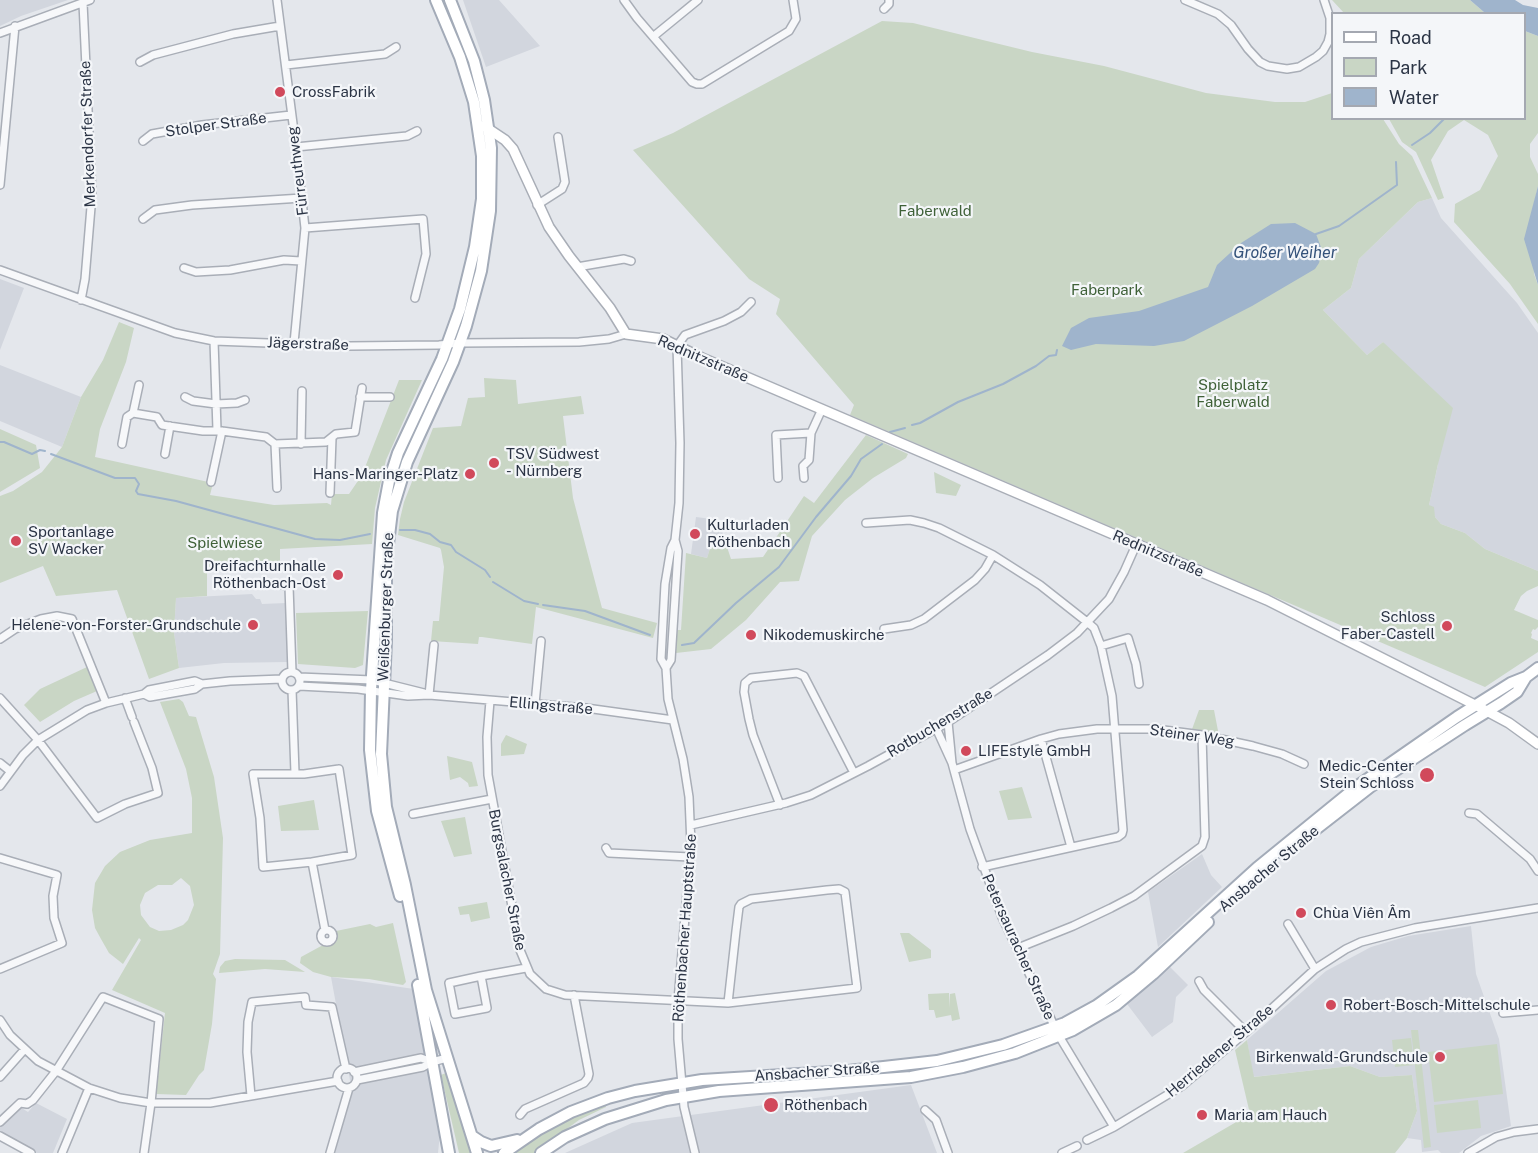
<!DOCTYPE html>
<html>
<head>
<meta charset="utf-8">
<style>
	body { margin:0 }
	#map { position:relative; width:1538px; height:1153px; overflow:hidden; background:#e4e7ec; font-family:"Public Sans",sans-serif }
	canvas { display:block }
	.legend { position:absolute; left:1331px; top:12px; width:195px; height:108px; box-sizing:border-box; background:#f4f6f9; border:2px solid #a4a8b1; margin:0; padding:8px 10px; list-style:none; font-size:18px; color:#2b3445 }
	.legend li { display:flex; align-items:center; gap:12px; height:30px }
	.legend b { width:30px; border:2px solid #a4a8b1 }
</style>
</head>
<body>
<div id="map">
<canvas width="1538" height="1153"></canvas>
<ul class="legend">
<li><b style="height:8px;background:#fff"></b>Road</li>
<li><b style="height:16px;background:#c9d6c5"></b>Park</li>
<li><b style="height:16px;background:#9fb4cc"></b>Water</li>
</ul>
</div>
<script>
const c = document.querySelector('canvas').getContext('2d');
c.lineJoin = 'round';
function fillPath(path, color) { c.fillStyle = color; c.fill(path, 'evenodd'); }
const poly = rows => new Path2D(rows.map(r => 'M' + r).join(''));
function stroke(path, color, width, dash) { c.strokeStyle = color; c.lineWidth = width; c.lineCap = dash ? 'butt' : 'round'; c.setLineDash(dash || []); c.stroke(path); }
function write(font, color, halo, rows, align = 'center') {
  c.font = font + ' "Public Sans",sans-serif'; c.lineWidth = 4.5; c.setLineDash([]); c.textBaseline = 'middle'; c.strokeStyle = halo; c.fillStyle = color; for (const [text, x, y, turn = 0] of rows) {
    c.save(); c.translate(x, y); c.rotate((+turn || 0) * Math.PI / 180); c.textAlign = isNaN(turn) ? turn : align; if (halo) c.strokeText(text, 0, 0); c.fillText(text, 0, 0); c.restore();
  }
}
const built = poly([
	[0,0,68,0,21,16,0,26],
	[463,0,499,0,540,46,486,67],
	[1432,198,1441,218,1517,303,1538,333,1538,571,1485,549,1465,533,1441,524,1435,517,1433,511,1429,505,1438,464,1383,342,1367,355,1323,310,1351,288,1359,259,1418,202],
	[0,279,24,288,0,350],
	[0,365,81,397,62,447,0,421],
	[696,517,719,520,725,541,712,542,707,558,691,554],
	[252,594,256,599,260,599,262,604,286,603,287,662,224,663,179,668,174,633,176,598],
	[1202,854,1211,875,1222,887,1158,947,1148,892],
	[1471,926,1476,974,1499,1039,1511,1126,1481,1136,1459,1153,1441,1153,1438,1150,1422,1152,1421,1140,1407,1138,1417,1111,1412,1075,1380,1077,1350,1066,1253,1077,1247,1040,1326,971,1371,947,1408,936],
	[1170,967,1188,985,1176,997,1173,1022,1152,1037,1127,1004],
	[331,977,414,989,441,1123,438,1153,335,1153,352,1091],
	[911,1085,937,1153,565,1153,632,1123],
	[36,1103,67,1119,53,1153,37,1153,29,1150,0,1132,0,1126,20,1107,28,1112]
]);
const green = poly([
	[1332,0,1470,0,1485,13,1344,13],
	[882,21,913,23,1032,52,1104,66,1206,93,1275,102,1305,102,1332,93,1332,118,1383,119,1399,144,1412,156,1432,198,1418,202,1359,259,1351,288,1323,310,1367,355,1383,342,1453,408,1438,464,1429,505,1434,507,1435,517,1441,524,1465,533,1485,549,1538,571,1538,586,1527,591,1521,596,1514,610,1538,620,1538,627,1535,630,1533,629,1531,633,1532,634,1531,638,1538,641,1538,652,1485,687,850,415,854,405,776,314,780,299,749,279,633,150,673,133],
	[1525,31,1538,36,1538,133,1530,144,1530,157,1538,174,1538,186,1533,208,1534,274,1538,285,1538,324,1510,284,1454,222,1455,204,1480,190,1498,156,1488,135,1464,120,1448,131,1431,160,1444,198,1438,200,1416,152,1402,142,1389,119,1524,118],
	[119,322,134,328,126,362,100,429,95,457,213,483,210,495,274,505,327,503,331,505,332,494,349,494,362,475,399,380,422,380,386,460,375,508,372,544,280,549,280,567,207,569,207,596,176,598,174,633,179,668,149,679,117,590,56,596,43,566,0,583,0,496,13,491,42,472,62,447,81,397,103,360],
	[484,378,516,380,518,404,581,396,584,414,563,416,573,498,602,608,657,623,653,638,536,607,532,644,482,637,479,637,478,644,431,641,433,621,439,621,444,567,441,550,440,548,398,535,400,519,404,502,433,428,461,426,468,398,485,397],
	[0,429,36,445,40,468,0,492],
	[866,435,908,454,906,458,873,478,845,500,812,536,799,581,780,582,746,620,711,649,676,653,677,630,681,630,686,553,707,558,712,542,725,541,731,559,763,557,804,496,814,503],
	[934,472,961,485,956,496,936,493],
	[368,611,363,665,355,668,298,664,296,613],
	[87,667,97,691,74,701,40,722,24,705,40,689],
	[179,699,183,702,189,716,196,717,214,777,223,838,220,954,213,974,216,979,212,1024,204,1070,199,1075,186,1095,156,1094,165,1013,112,990,141,940,139,938,123,964,109,953,101,939,95,928,92,910,95,883,105,866,120,852,150,840,192,833,192,798,186,769,160,702],
	[181,878,190,886,194,905,188,920,183,925,171,930,159,931,150,927,141,915,140,905,145,893,158,885,172,885],
	[1199,710,1214,710,1219,736,1191,732],
	[506,735,527,744,524,754,501,756,501,744],
	[447,756,472,762,478,786,469,787,468,783,460,777,450,780],
	[1022,787,1032,818,1008,820,999,791],
	[314,800,319,830,281,831,278,806],
	[465,817,472,854,454,857,441,821],
	[487,902,490,918,471,922,469,914,460,915,458,907],
	[393,923,406,982,403,985,369,979,331,977,313,972,300,963,301,957,323,945,331,946,337,941,336,931,370,924,376,927],
	[900,933,909,933,931,950,931,958,909,962],
	[235,959,285,960,305,972,265,969,219,973,220,967,225,961],
	[949,993,950,1008,950,994,955,993,960,1019,952,1021,951,1015,936,1018,934,1010,929,1010,928,994],
	[1411,1030,1418,1030,1431,1147,1424,1148],
	[1411,1038,1414,1065,1395,1067,1392,1040],
	[1247,1040,1254,1077,1350,1066,1380,1077,1412,1075,1417,1111,1407,1138,1395,1153,1183,1153,1250,1114,1235,1050],
	[1497,1044,1503,1094,1434,1102,1428,1052],
	[446,1073,470,1146,472,1153,459,1153,441,1075],
	[1478,1100,1481,1128,1437,1133,1434,1105],
	[606,1103,606,1107,579,1120,534,1153,515,1153,560,1122]
]);
const water = poly([
	[1470,0,1515,0,1523,5,1538,8,1538,36,1525,31,1524,14,1485,13],
	[1538,186,1538,285,1524,239],
	[1295,223,1316,234,1322,250,1319,263,1315,269,1252,306,1184,341,1154,346,1096,344,1071,350,1062,346,1071,328,1089,318,1139,311,1208,287,1217,265,1241,243,1271,224]
]);
const stream = poly([
	[1412,145,1430,133,1445,118],
	[1316,234,1339,226,1397,185,1396,162],
	[912,425,920,423,958,402,1003,384,1036,366,1049,356,1056,355,1057,350],
	[890,432,905,428],
	[0,442,4,442,32,454,40,450,45,451],
	[51,454,115,478,135,478,139,484,136,491,138,494,176,501,315,539,340,540,370,534],
	[400,530,415,530,430,534,440,542,451,545,456,552,485,570,490,577],
	[493,582,524,601,538,604],
	[543,605,585,611,650,635],
	[682,645,694,643,736,603,779,567,816,517,851,476,861,459,882,444]
]);
const street = poly([
	[277,0,296,147,305,228,294,343],
	[624,0,637,18,692,82,697,84,702,84,789,31,796,19,793,0],
	[1185,0,1218,14,1231,25,1248,49,1260,62,1268,66,1287,69,1299,67,1316,57,1323,51,1328,42,1330,34,1330,18,1324,0],
	[884,9,889,4,889,0],
	[0,33,90,0],
	[654,36,698,0],
	[140,62,153,55,233,34,280,26],
	[286,65,385,54,396,47],
	[143,141,152,134,202,125,291,115],
	[296,147,407,136,417,131],
	[0,185,15,26],
	[537,205,562,189,565,182,558,137],
	[143,219,155,210,192,205,302,198],
	[305,228,423,219,426,254,415,298],
	[577,267,624,259,631,261],
	[184,268,196,272,230,270,284,260,301,261],
	[0,270,175,333,214,341,350,346,439,345,460,343,579,342,609,339,626,334],
	[81,300,85,279,92,195,83,3],
	[214,341,217,430],
	[185,397,193,401,216,404,237,403,245,400],
	[360,397,390,397],
	[133,413,139,385],
	[122,444,127,417,133,413,157,417,162,425,203,431,222,431,266,437,275,444,326,442,336,434,355,432,362,388],
	[275,444,277,488],
	[301,444,302,391],
	[165,454,170,426],
	[778,478,776,435,811,433],
	[804,478,803,466,809,460,811,433,822,409],
	[211,482,222,431],
	[330,493,332,438],
	[866,523,910,520,924,523,939,528,993,555,1040,585,1087,622,1094,628,1101,646,1112,696,1123,830,1122,834,1118,837,982,867],
	[675,540,671,548,665,584,661,659,666,668,668,699,683,759,689,797,691,845,678,1001,678,1039,684,1107,695,1153],
	[276,584,289,586,292,672],
	[884,629,911,625,924,619,975,580,985,569,993,555],
	[0,639,15,629,41,619,57,616,72,619,106,703],
	[1101,646,1128,638,1136,664,1139,684],
	[666,668,671,660,678,551,675,540,679,503,680,443,677,346,685,335,724,321,741,312,751,302],
	'282 681a9 9 0 1 1 18 0a9 9 0 1 1-18 0Z',
	[299,677,372,680,424,693],
	[299,686,358,689,408,696,429,695,586,708,673,720],
	[292,690,295,773],
	[144,694,149,690,195,681,202,684,230,681,282,679],
	[429,695,434,645],
	[0,698,38,740,97,818,125,804,158,793,152,768,134,722],
	[125,698,132,717],
	[490,701,487,737,488,775,520,950,530,974,546,989,565,995,728,1003,857,988,845,892,839,889,827,890,751,899,741,904,739,907,736,931,728,1003],
	[535,704,541,641],
	[936,728,952,763,948,722],
	[1041,739,1071,847],
	[0,763,10,771],
	[952,763,970,829,1002,917,1059,1036,1114,1127],
	[339,769,352,855,312,862,263,867,260,818,253,774,304,774,339,769],
	[954,770,1041,739,1059,734,1097,729,1156,729,1202,735,1253,746,1282,754,1304,764],
	[0,786,23,755,38,740,87,710,106,703,144,694,150,697,195,689,202,684],
	[780,805,753,735,749,719,744,692,745,683,751,678,797,673,804,676,854,773],
	[1469,813,1477,814,1530,859,1538,871],
	[413,814,492,799],
	[691,825,786,803,811,795,868,766,948,722,1048,655,1077,633,1109,599,1124,572,1136,545],
	[606,848,609,853,690,857],
	[0,858,57,875,53,896,54,918,62,943,0,969],
	[312,862,325,930],
	[1288,924,1315,969],
	'321 936a6 6 0 1 1 12 0a6 6 0 1 1-12 0Z',
	[1018,948,1073,926,1111,908,1134,896,1202,846,1205,837,1202,735],
	[481,976,487,1008,455,1014,449,983,481,976,526,968],
	[1199,981,1204,990,1246,1032],
	[1503,1013,1538,1010],
	[0,1020,10,1035,38,1061,89,1088,120,1098,151,1103,210,1103,338,1081],
	'337 1078a10 10 0 1 1 20 0a10 10 0 1 1-20 0Z',
	[354,1072,421,1058,432,1062],
	[0,1077,24,1050],
	[357,1080,423,1067,432,1062,447,1058],
	[251,1096,247,1052,248,1022,252,1002,305,997,306,1005,332,1007,346,1069],
	[925,1110,936,1120,948,1153],
	[520,1115,525,1109,584,1083,588,1078,589,1074,574,995],
	[0,1122,20,1103,27,1104,33,1100,56,1071,103,997,159,1019,151,1103,144,1153],
	[0,1136,31,1153],
	[1087,1140,1114,1127,1182,1086,1246,1032,1315,969,1346,949,1361,942,1415,928,1538,908],
	[62,1153,89,1088],
	[330,1153,349,1088],
	[1062,1153,1077,1146],
	[1468,1153,1496,1137,1514,1132,1538,1129]
]);
const secondary = poly([
	[484,126,505,140,513,149,549,227,569,256,610,308,626,334,663,339,702,358,1267,600,1483,709,1509,723,1538,744]
]);
const primary = poly([
	[450,0,474,61,484,100,491,148,490,211,481,271,466,326,453,362,407,462,392,511,386,561,386,641,381,754,386,807,405,885,426,990,477,1153],
	[1289,850,1370,787,1465,725,1501,703,1517,692,1526,677],
	[400,896,377,811,370,750,371,690,383,513,389,481,398,453,442,359,460,309,475,247,482,199,482,156,474,102,460,57,436,0],
	[418,985,449,1153],
	[472,1136,481,1142,491,1146,517,1140],
	[504,1153,539,1129,571,1112,608,1098,635,1091,702,1080,848,1071,937,1061,1003,1045,1065,1023,1096,1006,1138,976,1257,868,1359,785,1457,717,1511,683,1526,677,1538,668],
	[541,1153,565,1137,605,1119,666,1100,719,1091,911,1077,963,1067,1015,1053,1073,1030,1116,1005,1153,974,1208,922]
]);
const markers = [
	[280,92,6,"#d1495b"],
	[494,463,6,"#d1495b"],
	[470,474,6,"#d1495b"],
	[695,534,6,"#d1495b"],
	[16,541,6,"#d1495b"],
	[338,575,6,"#d1495b"],
	[253,625,6,"#d1495b"],
	[1447,626,6,"#d1495b"],
	[751,635,6,"#d1495b"],
	[966,751,6,"#d1495b"],
	[1427,775,8,"#d1495b"],
	[1301,913,6,"#d1495b"],
	[1331,1005,6,"#d1495b"],
	[1440,1057,6,"#d1495b"],
	[771,1105,8,"#d1495b"],
	[1202,1115,6,"#d1495b"]
];
const poiNames = [
	["CrossFabrik",292,92],
	["TSV Südwest",506,454],
	["- Nürnberg",506,471],
	["Hans-Maringer-Platz",458,474,"right"],
	["Kulturladen",707,525],
	["Röthenbach",707,542],
	["Sportanlage",28,532],
	["SV Wacker",28,549],
	["Dreifachturnhalle",326,566,"right"],
	["Röthenbach-Ost",326,583,"right"],
	["Schloss",1435,617,"right"],
	["Faber-Castell",1435,634,"right"],
	["Helene-von-Forster-Grundschule",241,625,"right"],
	["Nikodemuskirche",763,635],
	["LIFEstyle GmbH",978,751],
	["Medic-Center",1414,766,"right"],
	["Stein Schloss",1414,783,"right"],
	["Chùa Viên Âm",1313,913],
	["Robert-Bosch-Mittelschule",1343,1005],
	["Birkenwald-Grundschule",1428,1057,"right"],
	["Röthenbach",784,1105],
	["Maria am Hauch",1214,1115]
];
const streetNames = [
	["Stolper Straße",216,125,-8],
	["Merkendorfer Straße",88,134,-92],
	["Fürreuthweg",298,171,-97],
	["Jägerstraße",308,344,2],
	["Rednitzstraße",703,359,23],
	["Rednitzstraße",1158,554,23],
	["Weißenburger Straße",386,607,-88],
	["Ellingstraße",551,706,5],
	["Rotbuchenstraße",940,723,-31],
	["Steiner Weg",1192,736,8],
	["Ansbacher Straße",1269,869,-40],
	["Burgsalacher Straße",507,880,79],
	["Röthenbacher Hauptstraße",685,928,-86],
	["Petersauracher Straße",1018,947,66],
	["Herriedener Straße",1220,1051,-40],
	["Ansbacher Straße",817,1072,-4]
];
const parkNames = [
	["Faberwald",935,211],
	["Faberpark",1107,290],
	["Spielplatz",1233,385],
	["Faberwald",1233,402],
	["Spielwiese",225,543]
];
const waterNames = [
	["Großer Weiher",1285,253]
];
fillPath(built, '#d2d6de');
fillPath(green, '#c9d6c5');
fillPath(water, '#9fb4cc');
stroke(stream, '#9fb4cc', 2);
stroke(street, '#a9aeb7', 10);
stroke(secondary, '#a9aeb7', 12);
stroke(primary, '#a3abb8', 14);
stroke(street, '#f7f8fa', 7);
stroke(secondary, '#fff', 9);
stroke(primary, '#fff', 10);
for (const [x, y, r, color] of markers) { const dot = new Path2D(); dot.arc(x, y, r, 0, 2 * Math.PI); c.fillStyle = color; c.fill(dot); stroke(dot, '#f4f6f9', 2); }
write('15px', '#2b3445', '#f4f6f9', poiNames, 'left');
write('15px', '#2b3445', '#f4f6f9', streetNames);
write('15px', '#3f6138', '#f4f6f9', parkNames);
write('italic 16px', '#34527a', '#f4f6f9', waterNames);
</script>
</body>
</html>
